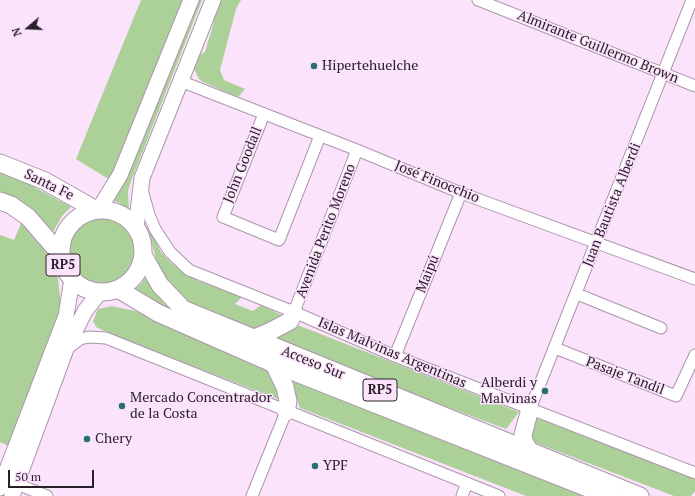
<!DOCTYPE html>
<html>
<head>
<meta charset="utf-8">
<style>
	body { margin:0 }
	#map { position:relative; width:695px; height:496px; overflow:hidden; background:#fbe3fb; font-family:"PT Serif",serif }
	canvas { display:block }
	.north { position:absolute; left:8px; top:8px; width:40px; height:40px; -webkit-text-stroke:3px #fbe3fb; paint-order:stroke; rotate:251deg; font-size:11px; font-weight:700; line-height:16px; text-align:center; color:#292029 }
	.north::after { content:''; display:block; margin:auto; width:14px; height:18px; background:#292029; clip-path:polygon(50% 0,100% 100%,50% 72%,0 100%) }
	.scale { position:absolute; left:8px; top:470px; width:86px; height:18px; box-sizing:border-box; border:2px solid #292029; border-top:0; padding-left:5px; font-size:12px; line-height:14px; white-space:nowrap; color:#292029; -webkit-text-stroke:3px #fbe3fb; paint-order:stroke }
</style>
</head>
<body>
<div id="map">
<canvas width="695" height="496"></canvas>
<div class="north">N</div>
<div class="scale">50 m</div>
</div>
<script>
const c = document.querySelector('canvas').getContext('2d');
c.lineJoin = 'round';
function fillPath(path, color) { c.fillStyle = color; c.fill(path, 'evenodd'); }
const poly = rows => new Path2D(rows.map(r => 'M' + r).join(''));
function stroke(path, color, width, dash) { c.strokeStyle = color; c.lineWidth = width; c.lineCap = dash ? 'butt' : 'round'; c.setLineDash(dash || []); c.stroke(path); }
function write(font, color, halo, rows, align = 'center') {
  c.font = font + ' "PT Serif",serif'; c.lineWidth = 3; c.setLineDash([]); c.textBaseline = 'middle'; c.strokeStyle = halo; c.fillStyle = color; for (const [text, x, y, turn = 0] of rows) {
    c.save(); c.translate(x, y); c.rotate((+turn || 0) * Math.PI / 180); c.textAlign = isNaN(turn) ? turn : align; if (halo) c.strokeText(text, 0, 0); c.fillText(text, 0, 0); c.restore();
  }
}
const green = poly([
	[141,0,185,0,110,180,76,159],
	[197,0,202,0,131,181,128,191,129,211,120,203,112,200],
	[219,0,241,0,236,9,220,70,224,80,245,89,238,97,203,82,199,79,194,69,196,57,205,52,214,22,211,18],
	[0,171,18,178,71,207,62,216,52,234,0,193],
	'68 251a33 33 0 1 1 66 0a33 33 0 1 1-66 0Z',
	[22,221,45,248,49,256,58,279,61,305,60,320,9,446,0,442,0,235,14,240],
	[151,231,161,252,171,263,184,272,198,281,242,297,235,304,253,311,261,305,285,317,252,332,185,302,166,280,156,259,149,232],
	[147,275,183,315,133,291,141,284],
	[112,306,135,311,272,369,283,401,112,335,96,327,93,321,98,309],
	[295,324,519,412,506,429,271,341],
	[289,375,593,496,526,496,300,408],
	[536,418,695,478,695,491,691,496,674,496,531,441,531,425]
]);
const minor = poly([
	[478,0,695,86],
	[180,81,357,150,461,193,695,279],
	[264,114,223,217,279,240,320,136],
	[143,193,149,215,155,229,170,252,189,270,294,312,395,356,695,473],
	[577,294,661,328],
	[294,312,357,150],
	[68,348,80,339,89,337,106,338,499,496],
	[555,348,676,396,695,355],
	[395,356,461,193],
	[530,409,692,0],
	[17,484,47,496],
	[252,496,286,412],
	[462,496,467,483]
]);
const secondary = poly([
	[99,209,120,175,191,0],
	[136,228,142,178,213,0],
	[0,488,66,316,72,279],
	[12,496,66,349,85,311,100,292]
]);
const primary = poly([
	[0,163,45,181,96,210],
	[0,201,11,205,28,217,61,255],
	'61 251a41 41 0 1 1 82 0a41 41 0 1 1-82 0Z',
	[143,255,160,285,183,309,640,496],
	[118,289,158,313,274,364,608,496],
	[252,339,271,331,290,321,294,312],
	[274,364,285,387,288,401,286,412],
	[530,409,523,435,524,441,530,452]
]);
const markers = [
	[314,66,4,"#257071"],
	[545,391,4,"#257071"],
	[122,406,4,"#257071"],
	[87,439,4,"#257071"],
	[315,466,4,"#257071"]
];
const shields = [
	[63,265,34],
	[380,390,34]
];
const shieldNames = [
	["RP5",63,265],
	["RP5",380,390]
];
const streetNames = [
	["Almirante Guillermo Brown",598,47,22],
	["John Goodall",243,165,-68],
	["José Finocchio",437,182,22],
	["Santa Fe",49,185,26],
	["Juan Bautista Alberdi",612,205,-68],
	["Avenida Perito Moreno",326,231,-69],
	["Maipú",428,274,-68],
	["Islas Malvinas Argentinas",392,353,23],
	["Acceso Sur",313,363,22],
	["Pasaje Tandil",625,376,21]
];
const poiNames = [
	["Hipertehuelche",322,66],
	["Alberdi y",537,383,"right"],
	["Malvinas",537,399,"right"],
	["Mercado Concentrador",130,398],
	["de la Costa",130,414],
	["Chery",95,439],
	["YPF",323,466]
];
fillPath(green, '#abd098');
stroke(minor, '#ab95ac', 13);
stroke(secondary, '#ab95ac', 17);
stroke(primary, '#ab95ac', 19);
stroke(minor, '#fff', 11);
stroke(secondary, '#fff', 15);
stroke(primary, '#fff', 17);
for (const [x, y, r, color] of markers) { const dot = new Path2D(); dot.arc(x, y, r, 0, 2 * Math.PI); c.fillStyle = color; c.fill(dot); stroke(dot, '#fbe3fb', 1.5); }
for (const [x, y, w] of shields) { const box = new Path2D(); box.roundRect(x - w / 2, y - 11, w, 22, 3); c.fillStyle = '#fbe3fb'; c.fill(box); stroke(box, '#292029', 1); }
write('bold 13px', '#292029', null, shieldNames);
write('14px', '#292029', '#fbe3fb', streetNames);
write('14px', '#292029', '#fbe3fb', poiNames, 'left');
</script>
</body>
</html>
